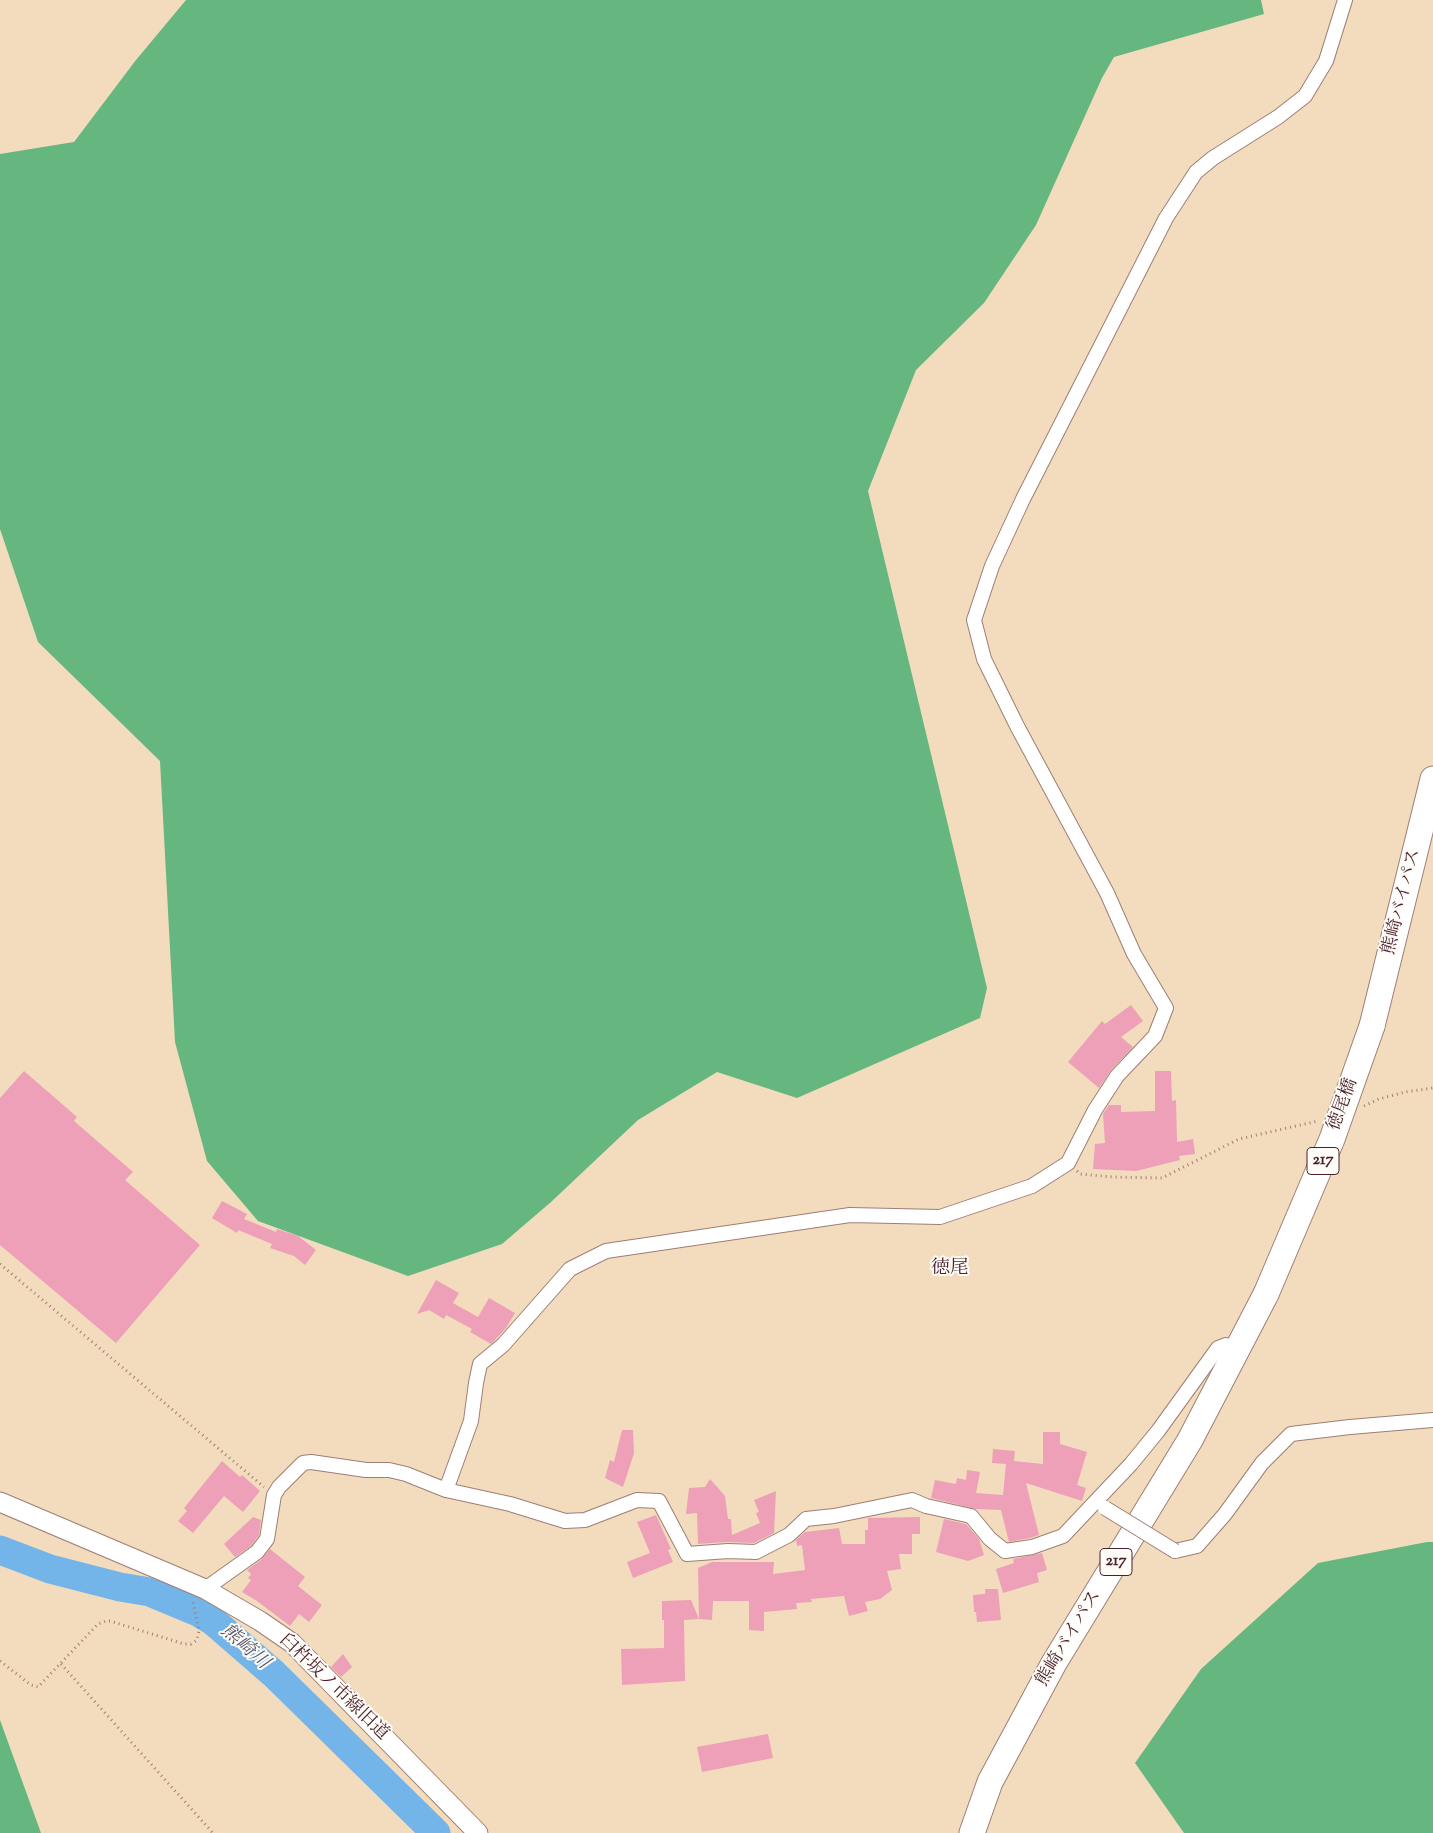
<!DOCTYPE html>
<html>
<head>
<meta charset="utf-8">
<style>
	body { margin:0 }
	canvas { display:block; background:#f2dcbd }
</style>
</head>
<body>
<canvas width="1433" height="1833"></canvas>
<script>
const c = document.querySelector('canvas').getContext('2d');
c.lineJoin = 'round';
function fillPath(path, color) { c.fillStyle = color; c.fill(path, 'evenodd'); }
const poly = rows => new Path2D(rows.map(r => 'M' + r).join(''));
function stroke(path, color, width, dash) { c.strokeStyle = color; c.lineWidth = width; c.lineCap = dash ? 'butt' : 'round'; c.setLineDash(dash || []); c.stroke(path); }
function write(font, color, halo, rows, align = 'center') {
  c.font = font + ' "Sorts Mill Goudy","Noto Serif JP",serif'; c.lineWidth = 4; c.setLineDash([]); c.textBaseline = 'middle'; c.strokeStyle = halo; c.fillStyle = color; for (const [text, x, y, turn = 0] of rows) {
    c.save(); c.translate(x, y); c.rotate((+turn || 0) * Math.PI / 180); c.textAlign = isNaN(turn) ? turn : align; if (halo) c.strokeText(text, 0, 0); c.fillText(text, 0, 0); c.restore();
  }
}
const forest = poly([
	[186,0,1261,0,1264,14,1114,57,1102,78,1036,225,984,303,916,370,868,491,987,988,980,1018,797,1098,717,1072,638,1120,551,1202,502,1244,408,1276,258,1221,207,1161,175,1042,160,761,38,642,0,529,0,154,74,142,136,60],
	[1427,1542,1433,1542,1433,1833,1184,1833,1135,1763,1201,1669,1318,1563],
	[0,1720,41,1833,0,1833]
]);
const river = poly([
	[0,1550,50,1569,120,1587,150,1592,198,1612,213,1621,274,1674,436,1833]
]);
const building = poly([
	[1131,1005,1143,1021,1121,1037,1133,1047,1111,1070,1099,1088,1068,1062,1102,1021,1105,1024],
	[24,1071,77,1117,74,1121,133,1172,125,1180,200,1245,116,1343,0,1245,0,1098],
	[1155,1071,1171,1071,1172,1101,1176,1100,1177,1142,1193,1139,1195,1154,1179,1156,1180,1160,1136,1171,1093,1169,1095,1144,1105,1143,1103,1114,1109,1105,1121,1105,1121,1112,1155,1111],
	[222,1201,247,1214,244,1219,276,1232,277,1229,298,1236,316,1250,305,1265,294,1256,270,1248,272,1244,238,1230,237,1233,212,1218],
	[436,1280,459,1293,453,1303,478,1317,489,1298,515,1313,506,1328,491,1344,470,1332,472,1329,446,1315,444,1319,429,1310,417,1314],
	[622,1430,633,1430,634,1453,623,1487,605,1478,610,1460,614,1462],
	[1043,1432,1060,1432,1060,1444,1087,1452,1077,1485,1086,1488,1082,1501,1026,1483,1039,1535,1030,1538,1009,1542,1001,1510,976,1509,931,1498,935,1480,956,1484,957,1478,966,1480,967,1470,980,1472,976,1493,1003,1495,1006,1464,992,1463,993,1449,1015,1451,1014,1461,1043,1464],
	[222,1461,240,1477,242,1475,260,1491,243,1512,224,1496,193,1533,178,1521,187,1511,184,1508],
	[710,1479,725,1496,728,1519,731,1519,732,1535,760,1523,756,1513,759,1512,754,1500,776,1491,774,1533,754,1543,727,1542,698,1544,697,1513,686,1514,689,1488,705,1487],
	[656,1515,671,1549,668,1550,673,1562,633,1578,627,1562,650,1553,637,1522],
	[253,1517,261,1520,259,1535,251,1546,235,1557,224,1544],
	[920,1517,920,1534,912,1534,912,1554,899,1554,901,1569,887,1571,892,1590,880,1599,865,1602,868,1611,849,1616,844,1596,811,1599,812,1602,796,1603,797,1609,764,1612,764,1631,749,1630,749,1601,713,1601,712,1620,699,1619,698,1568,712,1562,774,1562,773,1574,805,1570,802,1545,797,1546,796,1540,805,1532,839,1528,842,1544,865,1544,865,1530,868,1530,868,1518],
	[944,1519,966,1524,979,1539,984,1555,968,1561,936,1552],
	[270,1549,305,1577,298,1586,322,1605,309,1622,299,1614,290,1626,257,1601,242,1592,251,1580,248,1578,251,1574,247,1570,262,1559],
	[1042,1553,1047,1570,1037,1573,1039,1582,1003,1593,996,1569,1014,1563,1013,1559],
	[985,1589,998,1589,1001,1620,977,1622,976,1612,974,1612,973,1595,985,1594],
	[691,1600,699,1619,684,1620,685,1681,622,1685,621,1649,664,1648,664,1620,662,1620,662,1601],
	[343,1654,352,1667,341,1677,331,1667],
	[768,1734,773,1758,702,1772,697,1747]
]);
const path = poly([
	[1364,1106,1379,1099,1405,1092,1433,1088],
	[1077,1171,1080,1174,1113,1177,1162,1178,1239,1139,1318,1121],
	[0,1264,264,1487],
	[0,1661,31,1685,38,1687,98,1624,106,1621,110,1621,184,1644,191,1644,197,1640,199,1631,193,1602],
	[61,1664,213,1833]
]);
const street = poly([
	[446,1490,471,1421,476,1383,480,1364,503,1345,570,1269,606,1251,850,1215,940,1217,1032,1186,1068,1163,1095,1110,1117,1076,1155,1036,1166,1008,1134,954,1107,893,1017,726,984,659,974,620,992,566,1023,499,1166,218,1196,172,1213,158,1278,117,1305,96,1326,61,1345,0],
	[1175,1551,1197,1546,1225,1514,1262,1463,1291,1434,1350,1427,1433,1420],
	[205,1589,257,1552,267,1539,274,1495,279,1487,303,1463,311,1462,366,1470,389,1470,406,1474,446,1490,510,1504,565,1521,585,1520,637,1500,659,1501,687,1554,728,1551,756,1552,789,1535,806,1519,834,1516,912,1500,926,1506,971,1516,990,1539,1005,1551,1032,1547,1063,1536,1131,1464,1158,1431,1218,1348,1226,1345,1237,1349]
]);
const secondary = poly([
	[0,1502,205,1589,260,1621,292,1643,478,1833]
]);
const highway = poly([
	[1372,1026,1433,779],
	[972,1833,990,1782,1054,1663,1190,1440,1266,1294]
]);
const streetBridge = poly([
	[1105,1508,1175,1551]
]);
const highwayBridge = poly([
	[1266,1294,1332,1139,1372,1026]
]);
const shields = [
	[1323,1161,32],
	[1116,1562,32]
];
const shieldNames = [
	["217",1323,1161],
	["217",1116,1562]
];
const streetNames = [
	["熊崎バイパス",1403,902,-76],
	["徳尾橋",1344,1105,-70],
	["熊崎バイパス",1070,1639,-59],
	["臼杵坂ノ市線旧道",333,1688,44]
];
const neighbourhoodNames = [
	["徳尾",950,1270]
];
const waterNames = [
	["熊崎川",244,1648,41]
];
fillPath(forest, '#66b680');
stroke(river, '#73b5e8', 29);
fillPath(building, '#eda0b8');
stroke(street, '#9e7e74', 16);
stroke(secondary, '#9e7e74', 21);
stroke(highway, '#9e7e74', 27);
stroke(path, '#9e7e74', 3, [1, 4]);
stroke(street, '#fff', 14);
stroke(secondary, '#fff', 19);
stroke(highway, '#fff', 25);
stroke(streetBridge, '#9e7e74', 16, []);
stroke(highwayBridge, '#9e7e74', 27, []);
stroke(streetBridge, '#fff', 14);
stroke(highwayBridge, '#fff', 25);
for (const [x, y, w] of shields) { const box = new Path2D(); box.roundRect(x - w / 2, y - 13.5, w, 27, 4); c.fillStyle = '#fdfcf7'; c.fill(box); stroke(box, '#4a1f2b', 1); }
write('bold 16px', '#4a1f2b', null, shieldNames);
write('18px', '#4a1f2b', '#fdfcf7', streetNames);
write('19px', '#4a1f2b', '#fdfcf7', neighbourhoodNames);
write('italic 19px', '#58546d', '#fdfcf7', waterNames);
</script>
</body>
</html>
